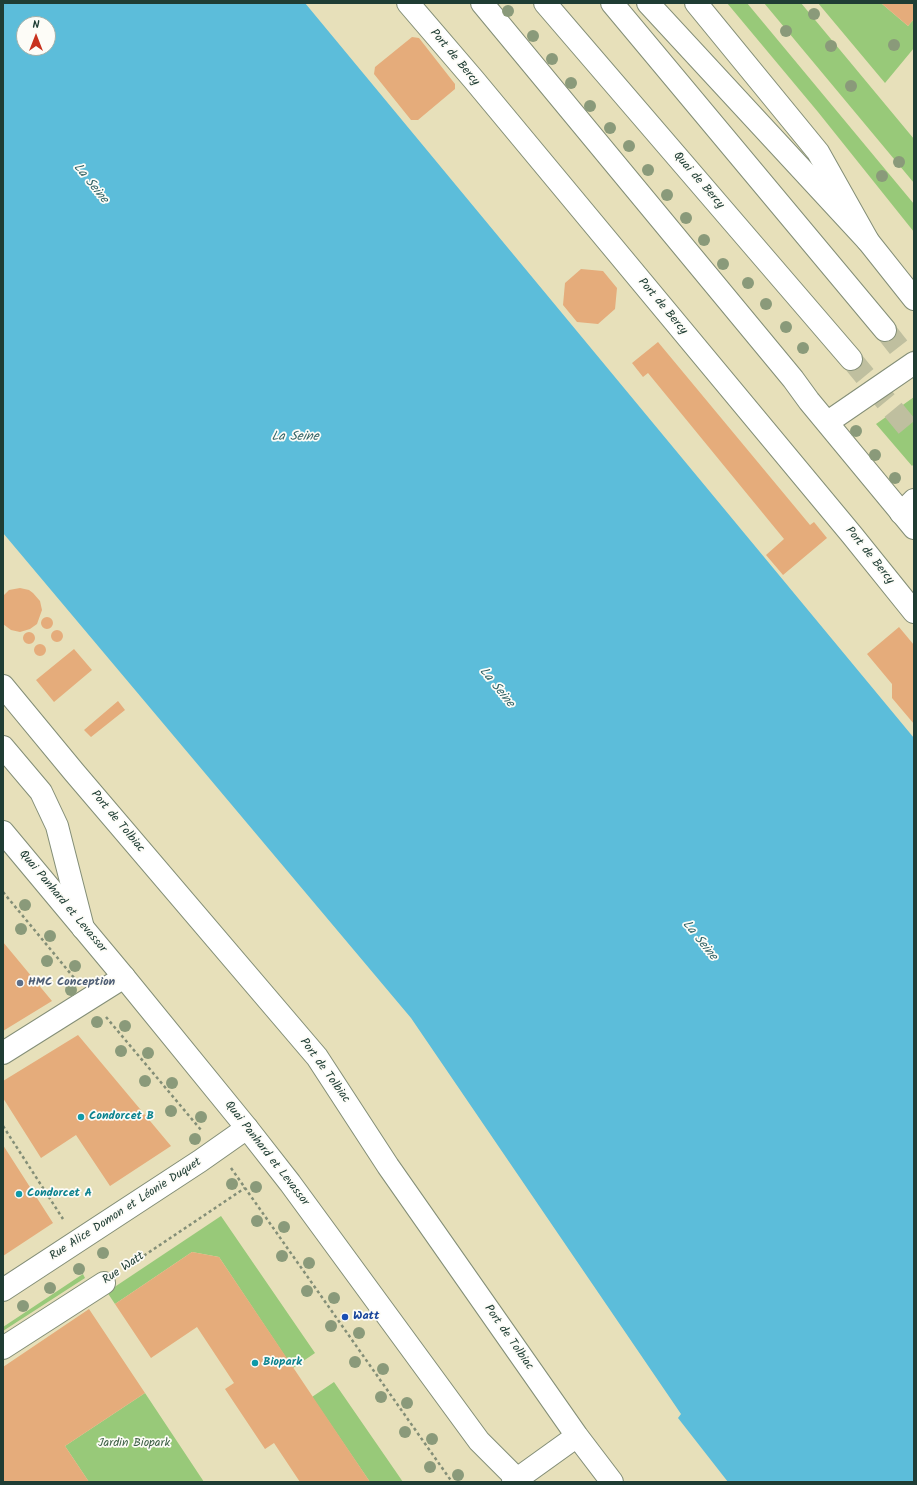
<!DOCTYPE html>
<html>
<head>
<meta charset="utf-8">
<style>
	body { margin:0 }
	#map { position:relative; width:917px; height:1485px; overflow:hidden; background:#e7e0ba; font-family:Kalam,sans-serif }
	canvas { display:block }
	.frame { position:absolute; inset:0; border:4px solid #1f3d34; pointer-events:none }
	.north { position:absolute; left:16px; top:16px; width:40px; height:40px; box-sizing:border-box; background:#fdfcf7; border:1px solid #a4b0a9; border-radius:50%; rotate:0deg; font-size:11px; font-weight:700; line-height:16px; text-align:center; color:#1f3d34 }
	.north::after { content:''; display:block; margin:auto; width:14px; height:18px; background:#c8321e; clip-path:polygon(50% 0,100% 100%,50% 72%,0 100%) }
</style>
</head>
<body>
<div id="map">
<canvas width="917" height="1485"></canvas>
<div class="frame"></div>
<div class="north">N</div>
</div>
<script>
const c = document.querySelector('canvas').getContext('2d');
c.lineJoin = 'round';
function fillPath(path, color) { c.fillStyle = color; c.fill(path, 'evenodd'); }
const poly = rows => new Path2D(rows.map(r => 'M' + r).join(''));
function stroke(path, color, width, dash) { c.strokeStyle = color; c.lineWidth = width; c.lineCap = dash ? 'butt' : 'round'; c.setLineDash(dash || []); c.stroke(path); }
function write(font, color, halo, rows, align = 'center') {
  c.font = font + ' Kalam,sans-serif'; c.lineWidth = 3.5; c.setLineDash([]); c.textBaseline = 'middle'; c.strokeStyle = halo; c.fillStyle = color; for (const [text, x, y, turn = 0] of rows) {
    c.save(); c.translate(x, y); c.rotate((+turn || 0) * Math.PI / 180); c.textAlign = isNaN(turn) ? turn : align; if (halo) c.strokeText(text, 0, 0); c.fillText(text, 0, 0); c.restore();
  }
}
const green = poly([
	[727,3,747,3,914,204,914,232,818,112],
	[764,3,801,3,914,139,914,183],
	[818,3,881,3,908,26,914,19,914,48,885,83],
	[914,397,914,464,912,466,876,424],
	[221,1216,315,1353,293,1368,219,1257,192,1252,115,1304,107,1292],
	[83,1274,85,1278,3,1331,3,1327],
	[334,1382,403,1482,370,1482,312,1397],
	[145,1393,204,1482,89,1482,65,1446]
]);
const water = poly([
	[3,3,305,3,914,738,914,1482,728,1482,678,1418,681,1414,411,1018,3,533],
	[24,24,48,24,48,48,24,48]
]);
const building = poly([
	[881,3,914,3,914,19,908,26],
	[412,37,419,38,455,84,455,89,418,120,411,120,374,74,375,67],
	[581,269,603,271,617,288,615,309,598,324,577,322,563,305,565,283],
	[658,342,810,525,814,522,827,538,783,575,766,555,784,539,648,373,643,377,632,363],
	[20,588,29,590,33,593,40,601,42,610,37,624,30,629,20,632,11,630,3,624,3,596,9,590],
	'41 623a6 6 0 1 1 12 0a6 6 0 1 1-12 0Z',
	[899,627,914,645,914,724,892,698,892,684,867,654],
	'51 636a6 6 0 1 1 12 0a6 6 0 1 1-12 0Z',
	'23 638a6 6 0 1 1 12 0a6 6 0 1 1-12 0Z',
	'34 650a6 6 0 1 1 12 0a6 6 0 1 1-12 0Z',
	[74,649,92,670,54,702,36,680],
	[118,701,125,710,91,737,84,730],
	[3,942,52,1001,3,1031],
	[78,1035,171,1146,110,1186,76,1135,41,1158,3,1098,3,1081],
	[3,1145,53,1223,3,1256],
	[192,1252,219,1257,370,1482,300,1482,274,1443,265,1449,225,1389,234,1383,197,1327,151,1358,115,1304],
	[89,1309,145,1393,65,1446,89,1482,3,1482,3,1367]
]);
const majorTunnel = poly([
	[885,330,914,367],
	[851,359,914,435]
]);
const path = poly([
	[3,892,75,979],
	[106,1017,201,1130],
	[3,1126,63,1219],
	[231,1168,452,1482],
	[124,1269,245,1188]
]);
const minor = poly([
	[408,3,474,80,852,535,914,612],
	[696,3,818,152,868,241,914,299],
	[828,422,914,363],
	[901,513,914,500],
	[3,686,74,772,317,1057,388,1166,577,1436,612,1482],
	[3,747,41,792,57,826,83,928],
	[3,1053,124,977],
	[3,1290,200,1161,247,1128],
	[3,1348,104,1283],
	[513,1482,577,1436]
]);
const major = poly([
	[482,3,793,379,809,401,914,528],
	[545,3,851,359],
	[612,3,885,330],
	[648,3,868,241],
	[3,832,124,977,247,1128,290,1183,479,1441,520,1482]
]);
const trees = [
	[508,11],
	[814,14],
	[786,31],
	[533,36],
	[894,45],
	[831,46],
	[552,59],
	[571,83],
	[851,86],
	[590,106],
	[610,128],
	[629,146],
	[899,162],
	[648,170],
	[882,176],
	[667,195],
	[686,218],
	[704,240],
	[723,264],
	[748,283],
	[766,304],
	[786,327],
	[803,348],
	[856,431],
	[875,455],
	[895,478],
	[25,905],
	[21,929],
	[50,936],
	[47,961],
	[75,966],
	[71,990],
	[97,1022],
	[125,1026],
	[121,1051],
	[148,1053],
	[145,1081],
	[172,1083],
	[171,1111],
	[201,1117],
	[195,1139],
	[232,1184],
	[256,1187],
	[257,1221],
	[284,1227],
	[103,1253],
	[282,1256],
	[309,1263],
	[79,1269],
	[50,1288],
	[307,1291],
	[334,1298],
	[23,1306],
	[331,1326],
	[359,1333],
	[355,1362],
	[383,1369],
	[381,1397],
	[407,1403],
	[405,1432],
	[432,1439],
	[430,1467],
	[458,1475]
];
const markers = [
	[20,983,4,"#5c6f8a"],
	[81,1117,4,"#0f9aa8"],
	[19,1194,4,"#0f9aa8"],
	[345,1317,4,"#1a4fb4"],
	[255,1363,4,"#0f9aa8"]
];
const streetNames = [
	["Port de Bercy",454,58,50],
	["Quai de Bercy",698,181,49],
	["Port de Bercy",662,307,50],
	["Port de Bercy",869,556,51],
	["Port de Tolbiac",117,822,50],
	["Quai Panhard et Levassor",62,902,50],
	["Port de Tolbiac",324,1071,54],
	["Quai Panhard et Levassor",266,1154,52],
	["Rue Alice Domon et Léonie Duquet",126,1210,-33],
	["Rue Watt",124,1269,-34],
	["Port de Tolbiac",508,1338,55]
];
const serviceNames = [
	["HMC Conception",28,983]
];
const cultureNames = [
	["Condorcet B",89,1117],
	["Condorcet A",27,1194],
	["Biopark",263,1363]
];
const transitNames = [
	["Watt",353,1317]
];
const parkNames = [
	["Jardin Biopark",134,1444]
];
const waterNames = [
	["La Seine",90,184,51],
	["La Seine",295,438],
	["La Seine",496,688,51],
	["La Seine",699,941,51]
];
fillPath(green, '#98c979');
fillPath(water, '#5cbdda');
fillPath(building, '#e5ac7b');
stroke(majorTunnel, '#bfbf9f', 22, [22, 11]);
stroke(minor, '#838e77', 24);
stroke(major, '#838e77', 24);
stroke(path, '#838e77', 2.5, [3, 3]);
stroke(minor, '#fff', 22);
stroke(major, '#fff', 22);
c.fillStyle = '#8a9a7a';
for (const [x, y] of trees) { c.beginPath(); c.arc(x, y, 6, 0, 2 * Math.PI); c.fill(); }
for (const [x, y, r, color] of markers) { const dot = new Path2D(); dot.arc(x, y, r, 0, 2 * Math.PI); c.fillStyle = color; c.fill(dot); stroke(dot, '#fdfcf7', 1.5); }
write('12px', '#1f3d34', '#fdfcf7', streetNames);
write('bold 12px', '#4e5e75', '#fdfcf7', serviceNames, 'left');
write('bold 12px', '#0d838f', '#fdfcf7', cultureNames, 'left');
write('bold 12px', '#164399', '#fdfcf7', transitNames, 'left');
write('12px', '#3d6045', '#fdfcf7', parkNames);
write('italic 13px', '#316366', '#fdfcf7', waterNames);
</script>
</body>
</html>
